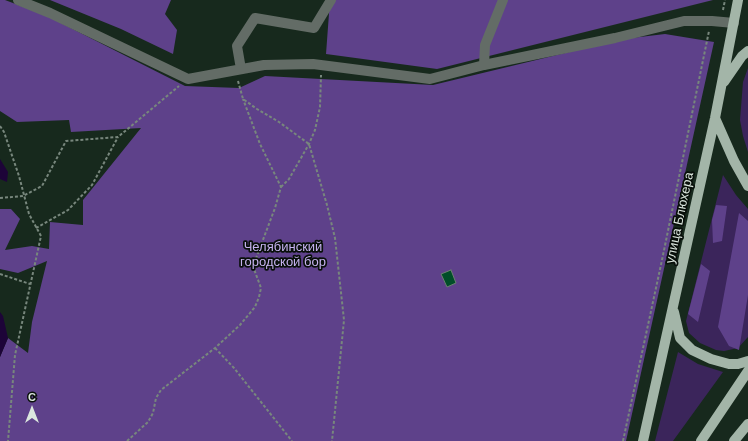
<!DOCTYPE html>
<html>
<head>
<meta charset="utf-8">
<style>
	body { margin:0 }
	#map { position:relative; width:748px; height:441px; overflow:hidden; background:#17291d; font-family:Helvetica,sans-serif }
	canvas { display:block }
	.north { position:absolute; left:12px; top:389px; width:40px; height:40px; -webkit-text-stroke:3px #080f0a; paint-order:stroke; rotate:0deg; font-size:11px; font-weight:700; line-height:16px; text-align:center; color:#dbe6de }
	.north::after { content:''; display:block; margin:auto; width:14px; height:18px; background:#dbe6de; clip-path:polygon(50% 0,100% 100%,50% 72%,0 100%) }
</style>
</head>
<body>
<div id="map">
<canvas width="748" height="441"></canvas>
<div class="north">С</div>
</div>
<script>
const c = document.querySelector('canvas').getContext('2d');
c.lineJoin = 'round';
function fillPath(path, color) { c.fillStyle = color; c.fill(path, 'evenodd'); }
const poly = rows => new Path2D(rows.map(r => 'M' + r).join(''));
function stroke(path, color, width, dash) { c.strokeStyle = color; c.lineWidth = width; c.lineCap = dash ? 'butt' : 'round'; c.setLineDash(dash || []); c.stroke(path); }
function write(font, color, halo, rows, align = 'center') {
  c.font = font + ' Helvetica,sans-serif'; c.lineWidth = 3.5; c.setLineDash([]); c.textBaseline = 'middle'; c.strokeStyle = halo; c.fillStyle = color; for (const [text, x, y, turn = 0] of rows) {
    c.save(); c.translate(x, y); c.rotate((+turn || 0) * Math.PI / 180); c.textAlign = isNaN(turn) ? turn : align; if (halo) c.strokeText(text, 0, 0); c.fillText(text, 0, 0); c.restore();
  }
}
const green = poly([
	[748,68,748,152,743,136,740,120,743,82],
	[723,175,736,195,748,209,748,337,738,348,724,351,716,350,700,343,689,333,686,321],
	[678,352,698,364,723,372,673,441,655,441]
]);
const forest = poly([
	[0,0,5,0,47,16,185,86,239,88,265,76,433,85,623,39,665,34,714,42,626,441,0,441,0,357,8,338,28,353,32,322,47,261,18,273,0,269,0,209,11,209,20,219,5,250,32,246,49,249,50,222,83,225,83,200,141,128,71,132,69,120,17,122,0,111],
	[50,0,171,0,165,14,177,30,173,54,121,29],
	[330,0,713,0,437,69,326,54],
	[716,205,727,206,722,241,713,243,712,220],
	[739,213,748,221,748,295,739,350,729,346,718,327],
	[701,264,710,271,698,322,688,314]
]);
const water = poly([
	[0,159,8,172,7,182,0,179],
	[0,312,3,316,8,338,0,357]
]);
const building = poly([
	[451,270,456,283,447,287,441,274,451,270]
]);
const path = poly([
	[723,10,725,0],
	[238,81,243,99,257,109,279,122,309,144,327,205,335,238,344,320,332,441],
	[0,126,4,132,19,176,29,214,41,236,15,355,8,441],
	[281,187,289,179,309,144,315,130,320,107,321,75],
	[0,198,23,196,42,186,66,141,118,137,179,86],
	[36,228,68,210,92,185,118,137],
	[0,274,30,284],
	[215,348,234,368,292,441],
	[127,441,148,422,153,413,156,398,161,390,215,348,240,325,255,307,259,297,261,288,254,269,255,261,275,208,281,187,260,144,243,99],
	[623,441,662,260,709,31]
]);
const minor = poly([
	[18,0,50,13,188,79,264,65,313,64,430,79,484,65,615,38,684,21,712,21,734,23],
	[484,65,485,45,503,0],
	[241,69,237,46,255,18,314,28,331,0]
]);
const major = poly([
	[724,82,742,56,748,51],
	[715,118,734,161,748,186],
	[674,312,680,338,692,350,711,359,729,364,738,364,748,361],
	[643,441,715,118,738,0],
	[701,441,748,371],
	[734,441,748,424]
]);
const streetNames = [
	["улица Блюхера",680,218,-78]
];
const parkNames = [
	["Челябинский",283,247],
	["городской бор",283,262]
];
fillPath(green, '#3b255b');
fillPath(forest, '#5e418a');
fillPath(water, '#1d0438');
fillPath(building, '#004e28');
stroke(building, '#6b8071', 1);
stroke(path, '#78877d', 2, [3, 2]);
stroke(minor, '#636c66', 10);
stroke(major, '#a3b5a8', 10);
write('13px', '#dbe6de', '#080f0a', streetNames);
write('13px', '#c6b2ef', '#080f0a', parkNames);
</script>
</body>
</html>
